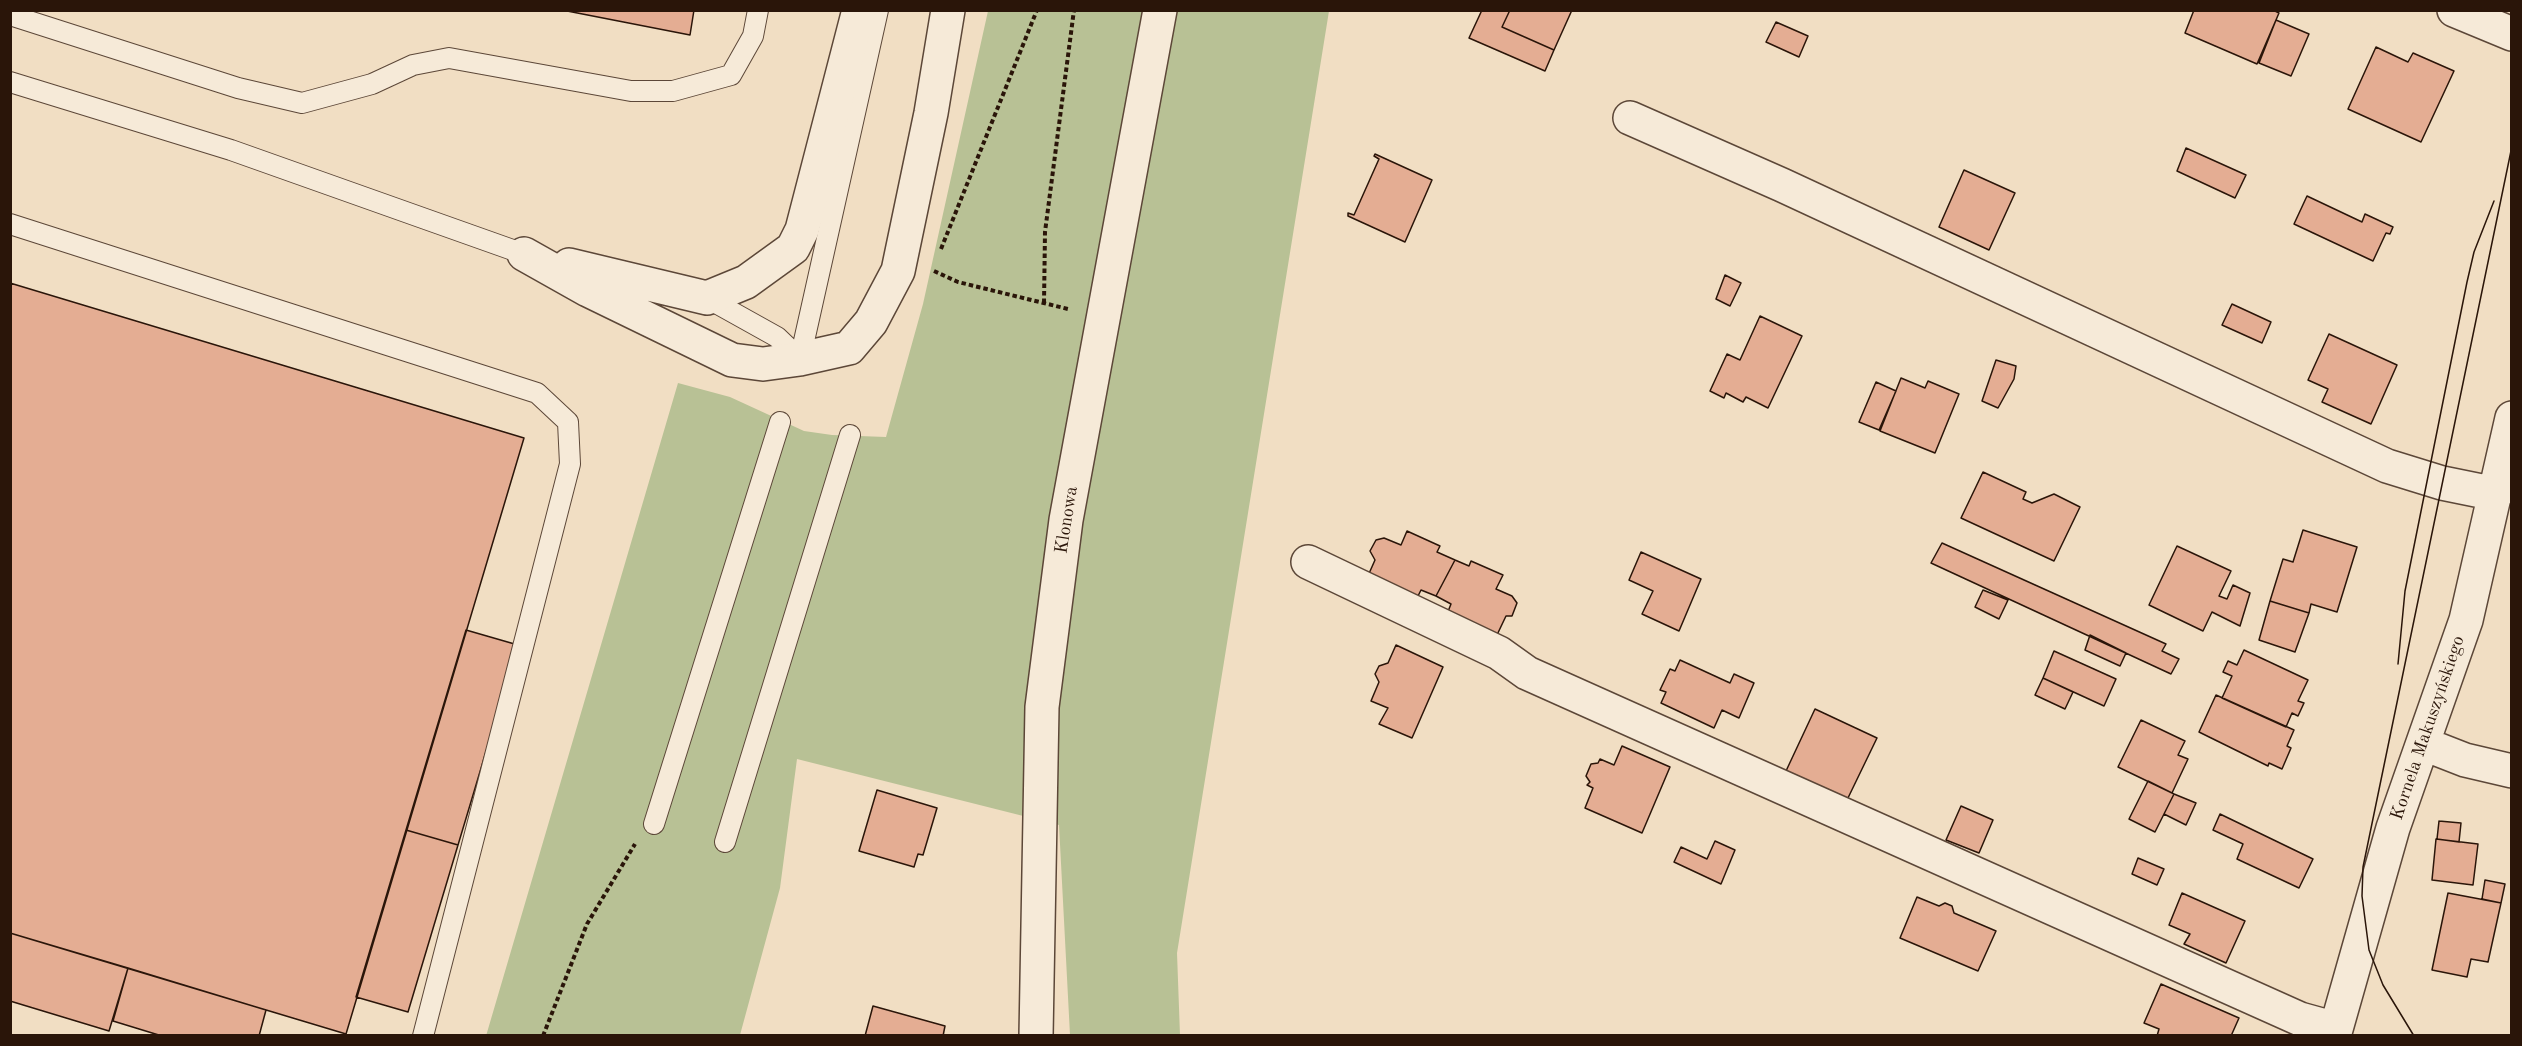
<!DOCTYPE html>
<html>
<head>
<meta charset="utf-8">
<style>
	body { margin:0 }
	#map { position:relative; width:2522px; height:1046px; overflow:hidden; background:#f1dec3; font-family:"Old Standard TT",serif }
	canvas { display:block }
	.frame { position:absolute; inset:0; border:12px solid #2a1509; pointer-events:none }
</style>
</head>
<body>
<div id="map">
<canvas width="2522" height="1046"></canvas>
<div class="frame"></div>
</div>
<script>
const c = document.querySelector('canvas').getContext('2d');
c.lineJoin = 'round';
function fillPath(path, color) { c.fillStyle = color; c.fill(path, 'evenodd'); }
const poly = rows => new Path2D(rows.map(r => 'M' + r).join(''));
function stroke(path, color, width, dash) { c.strokeStyle = color; c.lineWidth = width; c.lineCap = dash ? 'butt' : 'round'; c.setLineDash(dash || []); c.stroke(path); }
function write(font, color, halo, rows, align = 'center') {
  c.font = font + ' "Old Standard TT",serif'; c.lineWidth = 4.5; c.setLineDash([]); c.textBaseline = 'middle'; c.strokeStyle = halo; c.fillStyle = color; for (const [text, x, y, turn = 0] of rows) {
    c.save(); c.translate(x, y); c.rotate((+turn || 0) * Math.PI / 180); c.textAlign = isNaN(turn) ? turn : align; if (halo) c.strokeText(text, 0, 0); c.fillText(text, 0, 0); c.restore();
  }
}
const green = poly([
	[988,11,1329,11,1177,953,1180,1035,1070,1035,1059,825,797,759,780,888,740,1035,486,1036,678,383,730,397,804,431,832,435,886,437,923,304]
]);
const building = poly([
	[562,10,694,10,690,35,562,10],
	[1482,10,1510,10,1502,27,1554,50,1545,71,1469,38,1482,10],
	[1510,10,1572,10,1554,50,1502,27,1510,10],
	[2194,10,2273,10,2279,13,2257,64,2185,33,2194,10],
	[2276,20,2309,34,2291,76,2259,63,2276,20],
	[1776,22,1808,36,1799,57,1766,42,1776,22],
	[2376,47,2408,62,2413,53,2454,71,2421,142,2348,109,2376,47],
	[2186,148,2246,175,2235,198,2177,171,2186,148],
	[1375,154,1432,180,1405,242,1348,216,1348,213,1354,215,1379,159,1374,156,1375,154],
	[1964,170,2015,193,1989,250,1939,227,1964,170],
	[2307,196,2362,222,2365,214,2393,227,2390,234,2386,233,2373,261,2294,224,2307,196],
	[1725,275,1741,283,1730,306,1716,299,1725,275],
	[10,283,524,438,346,1034,10,933,10,283],
	[2232,304,2271,322,2262,343,2222,325,2232,304],
	[1760,316,1802,336,1768,408,1746,397,1743,402,1726,393,1724,398,1710,391,1727,354,1740,360,1760,316],
	[2329,334,2397,365,2371,424,2322,402,2328,389,2308,380,2329,334],
	[1996,360,2016,366,2014,379,1998,408,1982,401,1996,360],
	[1901,378,1925,388,1928,381,1959,394,1935,453,1880,431,1901,378],
	[1876,382,1896,391,1879,430,1859,422,1876,382],
	[1983,472,2026,492,2023,499,2032,503,2054,494,2080,507,2054,561,1961,518,1983,472],
	[2303,530,2357,547,2337,612,2311,604,2309,613,2270,601,2283,559,2293,562,2303,530],
	[1407,531,1440,546,1437,552,1455,560,1436,596,1421,590,1416,600,1367,578,1375,560,1370,551,1376,540,1384,538,1401,545,1407,531],
	[1942,543,2166,644,2162,651,2179,659,2171,674,1931,563,1942,543],
	[2177,546,2231,571,2219,596,2227,599,2233,585,2250,593,2240,626,2212,612,2203,631,2149,605,2177,546],
	[1641,552,1701,579,1679,631,1642,614,1653,591,1629,580,1641,552],
	[1455,560,1469,566,1471,561,1503,575,1496,589,1512,596,1517,603,1512,616,1506,616,1496,637,1447,614,1451,604,1436,596,1455,560],
	[1983,590,2008,600,1999,619,1975,607,1983,590],
	[2270,601,2309,613,2295,652,2259,640,2270,601],
	[466,630,518,645,458,845,406,830,466,630],
	[2090,635,2126,653,2120,666,2085,650,2090,635],
	[1396,645,1443,667,1412,738,1379,724,1388,708,1371,701,1379,682,1375,674,1379,666,1388,663,1396,645],
	[2244,650,2308,680,2298,701,2304,703,2298,716,2292,713,2286,727,2222,698,2232,676,2223,672,2228,661,2237,665,2244,650],
	[2054,651,2116,679,2104,706,2043,678,2054,651],
	[1680,660,1730,683,1734,674,1754,683,1739,718,1722,710,1714,728,1661,703,1666,692,1660,690,1670,669,1675,671,1680,660],
	[2043,678,2073,692,2065,709,2035,695,2043,678],
	[2216,695,2294,730,2287,746,2291,748,2282,769,2269,763,2268,766,2199,732,2216,695],
	[1815,709,1877,738,1847,800,1786,771,1815,709],
	[2141,720,2185,741,2178,755,2188,759,2172,793,2118,767,2141,720],
	[1622,746,1670,767,1642,833,1585,808,1593,788,1587,785,1590,782,1586,776,1591,764,1598,763,1600,759,1614,765,1622,746],
	[2148,781,2174,794,2155,832,2129,819,2148,781],
	[877,790,937,808,923,855,918,854,914,867,859,851,877,790],
	[2174,794,2196,803,2186,825,2164,814,2174,794],
	[1961,806,1993,820,1979,853,1946,840,1961,806],
	[2220,814,2313,859,2299,888,2237,859,2243,844,2213,830,2220,814],
	[2439,821,2461,823,2459,842,2437,839,2439,821],
	[406,830,458,845,408,1012,356,997,406,830],
	[2436,839,2478,844,2473,885,2432,880,2436,839],
	[1715,841,1735,850,1721,884,1674,862,1681,847,1707,859,1715,841],
	[2138,858,2164,869,2157,885,2132,874,2138,858],
	[2485,880,2505,884,2501,903,2482,899,2485,880],
	[2182,893,2245,921,2226,963,2184,944,2190,934,2169,925,2182,893],
	[2448,893,2501,903,2488,962,2471,959,2467,977,2432,970,2448,893],
	[1917,897,1939,906,1945,903,1952,906,1954,913,1996,931,1978,971,1900,938,1917,897],
	[10,933,128,968,109,1031,10,1001,10,933],
	[128,968,266,1010,259,1036,162,1036,113,1021,128,968],
	[2161,984,2239,1018,2231,1036,2157,1036,2159,1029,2144,1023,2161,984],
	[873,1006,945,1026,943,1036,865,1036,873,1006]
]);
const path = poly([
	[941,249,1037,10],
	[934,271,958,282,1068,309],
	[1044,303,1045,232,1074,10],
	[543,1036,587,924,635,844]
]);
const service = poly([
	[10,15,238,88,302,103,372,84,413,65,449,58,631,91,673,91,731,75,753,36,758,10],
	[10,82,231,150,524,254],
	[10,224,537,393,568,422,570,464,423,1036],
	[707,298,777,337,800,359],
	[800,359,878,10],
	[654,824,780,422],
	[725,842,850,435]
]);
const minor = poly([
	[2454,10,2512,34],
	[1630,118,1782,185,2387,466,2442,483,2496,494],
	[524,254,588,290,732,360,763,364,800,359,849,348,871,322,898,271,931,113,948,10],
	[569,265,707,298,746,282,793,248,802,230,859,10],
	[1308,562,1499,653,1527,673,2300,1019,2336,1029],
	[2424,744,2465,760,2512,771],
	[1036,1036,1042,707,1066,520,1160,10],
	[2334,1036,2393,828,2466,620,2512,418]
]);
const tram = poly([
	[2398,664,2405,591,2467,282,2474,252,2494,201],
	[2414,1036,2383,985,2369,950,2362,896,2363,867,2512,146]
]);
const streetNames = [
	["Klonowa",1067,520,-81],
	["Kornela Makuszyńskiego",2428,728,-71]
];
fillPath(green, '#b8c195');
fillPath(building, '#e4ad93');
stroke(building, '#2a1509', 1.5);
stroke(service, '#5c4738', 22);
stroke(minor, '#5c4738', 36);
stroke(path, '#2a1509', 4, [4.5, 3]);
stroke(service, '#f6ead8', 20);
stroke(minor, '#f6ead8', 33);
stroke(tram, '#2a1509', 1.5);
write('18px', '#2a1509', '#f6ead8', streetNames);
</script>
</body>
</html>
